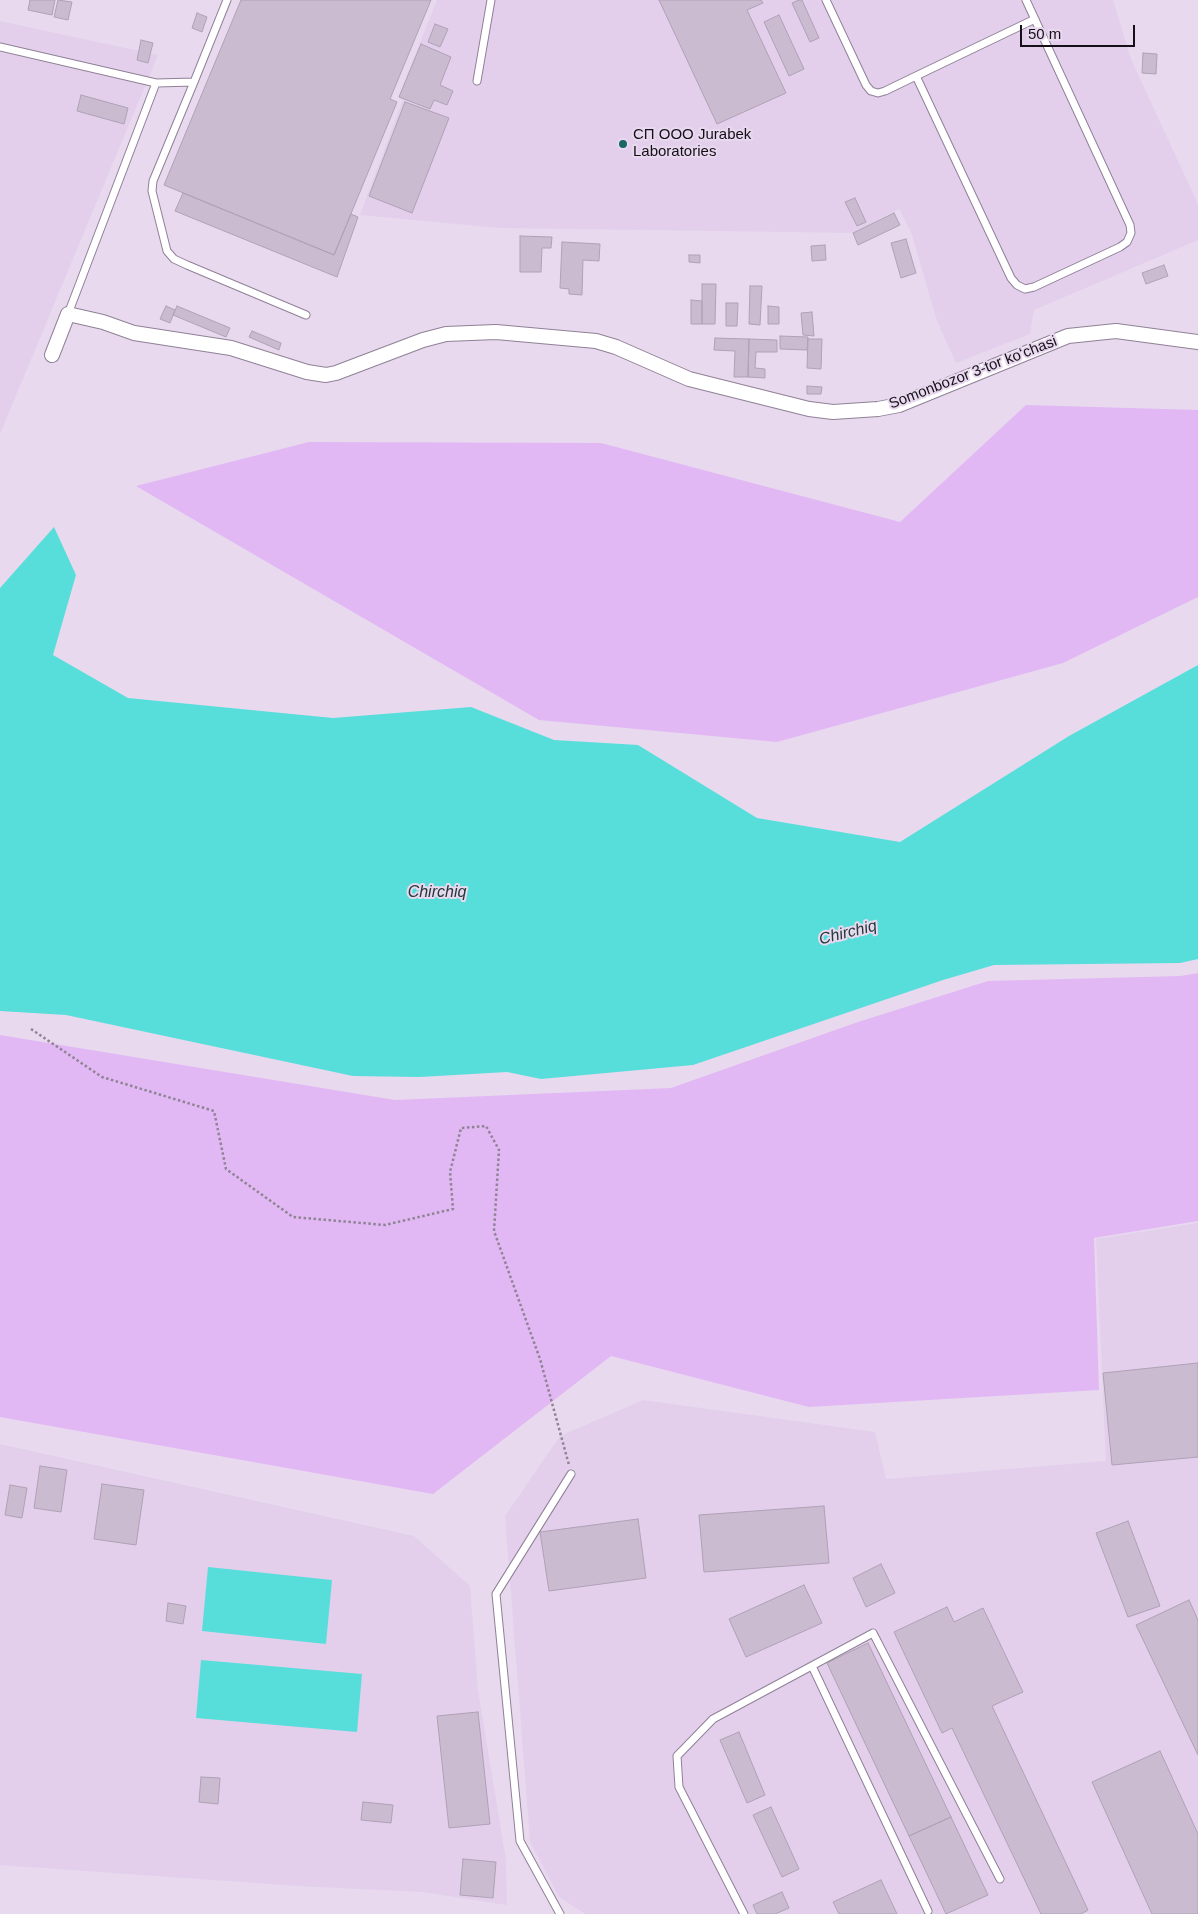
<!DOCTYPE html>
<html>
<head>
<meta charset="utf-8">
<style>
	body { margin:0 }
	#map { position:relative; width:1198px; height:1914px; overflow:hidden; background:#e8d9ef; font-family:Arial,sans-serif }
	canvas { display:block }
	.scale { position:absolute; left:1020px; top:25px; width:115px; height:22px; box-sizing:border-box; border:2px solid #151018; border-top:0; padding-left:6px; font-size:15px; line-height:18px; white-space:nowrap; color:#151018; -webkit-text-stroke:4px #e8d9ef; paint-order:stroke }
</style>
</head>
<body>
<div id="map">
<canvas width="1198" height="1914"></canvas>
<div class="scale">50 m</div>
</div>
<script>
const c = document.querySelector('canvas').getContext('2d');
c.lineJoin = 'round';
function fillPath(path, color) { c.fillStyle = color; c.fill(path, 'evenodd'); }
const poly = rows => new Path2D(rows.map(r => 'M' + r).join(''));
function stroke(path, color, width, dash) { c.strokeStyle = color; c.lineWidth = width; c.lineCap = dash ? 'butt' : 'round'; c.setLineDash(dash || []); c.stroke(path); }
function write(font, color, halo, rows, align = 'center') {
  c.font = font + ' Arial,sans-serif'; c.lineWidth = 4; c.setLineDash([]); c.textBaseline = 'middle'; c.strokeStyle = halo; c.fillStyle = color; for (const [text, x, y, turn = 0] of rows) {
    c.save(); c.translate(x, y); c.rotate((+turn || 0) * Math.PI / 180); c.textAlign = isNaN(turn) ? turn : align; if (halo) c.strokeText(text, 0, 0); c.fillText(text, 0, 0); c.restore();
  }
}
const built = poly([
	[437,0,1113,0,1131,59,1198,204,1198,240,1034,310,1030,334,956,363,937,321,911,232,899,209,853,233,499,228,360,215,403,100,398,97],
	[0,21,158,55,0,434],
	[1198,1223,1198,1914,585,1914,559,1897,530,1842,505,1516,560,1436,643,1400,875,1432,886,1479,1106,1461,1096,1239],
	[0,1444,414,1536,470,1586,478,1690,506,1860,507,1905,422,1892,297,1886,0,1865]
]);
const green = poly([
	[1026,405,1198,410,1198,597,1063,663,777,742,539,720,136,486,309,442,601,443,900,522],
	[1198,973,1198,1221,1094,1238,1099,1390,809,1407,611,1356,433,1494,0,1417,0,1035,395,1100,671,1088,858,1022,988,981,1181,976]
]);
const water = poly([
	[54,527,76,575,53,655,128,698,333,718,471,707,554,740,638,745,757,818,900,842,1069,736,1198,665,1198,959,1180,963,994,965,943,980,693,1065,541,1079,507,1072,420,1077,353,1076,66,1015,0,1011,0,588],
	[208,1567,332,1580,326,1644,202,1631],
	[201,1660,362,1674,357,1732,196,1718]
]);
const building = poly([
	[30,0,55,0,52,15,28,10,30,0],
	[58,0,72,2,68,20,54,17,58,0],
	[241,0,431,0,390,99,397,102,334,255,164,185,241,0],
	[659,0,761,0,763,3,747,10,786,93,717,124,659,0],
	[799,0,802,0,819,38,810,42,792,3,799,0],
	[197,13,207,17,202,32,192,28,197,13],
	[779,15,804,69,789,76,764,22,779,15],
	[435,24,448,29,440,47,428,42,435,24],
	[141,40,153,43,148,63,137,60,141,40],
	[421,44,451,57,440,85,453,91,447,105,434,100,430,109,399,97,421,44],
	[1143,53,1157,54,1156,74,1142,73,1143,53],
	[81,95,128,108,124,124,77,111,81,95],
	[405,102,449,118,412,213,369,196,405,102],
	[183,193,334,255,351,214,358,217,337,277,175,211,183,193],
	[855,198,866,222,857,226,845,202,855,198],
	[894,213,900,225,858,245,853,233,894,213],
	[520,236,552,237,551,248,542,248,541,272,520,272,520,236],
	[906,239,916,273,901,278,891,243,906,239],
	[562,242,600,244,599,261,583,260,582,295,569,294,569,289,560,288,562,242],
	[825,245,826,260,812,261,811,246,825,245],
	[689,255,700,255,700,263,689,262,689,255],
	[1164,265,1168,276,1146,284,1142,273,1164,265],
	[702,284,716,284,715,324,702,324,702,284],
	[750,286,762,286,760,325,749,324,750,286],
	[691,300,702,301,702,324,691,324,691,300],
	[726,303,738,303,737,326,726,326,726,303],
	[166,306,175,310,170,323,160,319,166,306],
	[177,306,230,328,226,337,173,315,177,306],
	[768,306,779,307,779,324,768,324,768,306],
	[812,312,814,336,803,335,801,313,812,312],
	[252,331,281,343,279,350,249,337,252,331],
	[780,336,808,337,807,350,780,349,780,336],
	[715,338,749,339,748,377,734,377,735,351,714,350,715,338],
	[749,339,777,340,777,352,756,352,755,368,765,369,765,378,748,377,749,339],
	[808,339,822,339,821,369,807,368,808,339],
	[807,386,822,387,821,394,807,394,807,386],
	[1198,1363,1198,1457,1112,1465,1103,1373,1198,1363],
	[40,1466,67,1470,61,1512,34,1508,40,1466],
	[102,1484,144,1490,136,1545,94,1539,102,1484],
	[10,1485,27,1488,22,1518,5,1515,10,1485],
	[824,1506,829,1563,704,1572,699,1515,824,1506],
	[638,1519,646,1578,549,1591,540,1532,638,1519],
	[1128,1521,1160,1606,1128,1617,1096,1533,1128,1521],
	[881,1564,895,1593,866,1607,853,1578,881,1564],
	[804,1585,822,1623,746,1657,729,1619,804,1585],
	[1189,1600,1198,1620,1198,1755,1136,1625,1189,1600],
	[168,1603,186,1606,183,1624,166,1621,168,1603],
	[947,1607,954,1622,983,1608,1023,1692,992,1706,1088,1910,1081,1914,1041,1914,952,1728,942,1733,894,1632,947,1607],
	[868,1643,951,1817,909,1836,827,1663,868,1643],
	[478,1712,490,1824,449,1828,437,1716,478,1712],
	[739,1732,765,1795,747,1803,720,1740,739,1732],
	[1160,1751,1198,1834,1198,1914,1152,1914,1092,1782,1160,1751],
	[201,1777,220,1778,218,1804,199,1802,201,1777],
	[363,1802,393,1805,391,1823,361,1820,363,1802],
	[771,1807,799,1869,782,1877,753,1815,771,1807],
	[951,1817,988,1895,946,1914,909,1836,951,1817],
	[463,1859,496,1862,493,1898,460,1895,463,1859],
	[881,1880,897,1914,839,1914,833,1902,881,1880],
	[782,1892,789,1908,775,1914,757,1914,753,1905,782,1892]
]);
const path = poly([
	[31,1029,102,1077,214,1111,226,1169,293,1217,385,1225,453,1209,450,1172,461,1128,486,1126,499,1150,494,1231,540,1359,569,1465]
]);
const lane = poly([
	[826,0,866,85,871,91,878,93,885,91,916,76],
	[1026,0,1130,225,1131,233,1127,242,1120,247,1034,287,1025,289,1017,285,1011,278,916,76,1035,19],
	[0,47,156,83],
	[477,81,491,0],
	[194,82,153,181,152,191,167,251,174,259,187,265,306,315],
	[68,314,156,83,194,82,227,0],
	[812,1666,928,1911],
	[560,1914,520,1841,496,1594,571,1474],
	[744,1914,679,1787,677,1756,713,1719,873,1633,1000,1879]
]);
const street = poly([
	[52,355,68,314,103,322,134,333,231,348,307,372,326,375,336,373,423,340,446,334,496,332,596,341,616,347,689,379,809,409,833,412,878,409,899,405,1068,336,1116,331,1198,342]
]);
const markers = [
	[623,144,5,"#186665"]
];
const poiNames = [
	["СП ООО Jurabek",633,135],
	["Laboratories",633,152]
];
const streetNames = [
	["Somonbozor 3-tor koʻchasi",973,373,-21]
];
const waterNames = [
	["Chirchiq",437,893],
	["Chirchiq",848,933,-14]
];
fillPath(built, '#e3cfec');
fillPath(green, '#e1b8f4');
fillPath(water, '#57dedb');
fillPath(building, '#cabbd1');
stroke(building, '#b0a1b6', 1);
stroke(lane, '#8f8196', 9);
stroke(street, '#8f8196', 16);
stroke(path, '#8e8494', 2.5, [2.5, 2.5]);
stroke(lane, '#fff', 7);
stroke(street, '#fff', 14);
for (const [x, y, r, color] of markers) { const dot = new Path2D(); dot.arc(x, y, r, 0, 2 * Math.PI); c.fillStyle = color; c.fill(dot); stroke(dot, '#e8d9ef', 2); }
write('15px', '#151018', '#e8d9ef', poiNames, 'left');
write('15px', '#151018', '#e8d9ef', streetNames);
write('italic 16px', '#223938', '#e8d9ef', waterNames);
</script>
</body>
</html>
